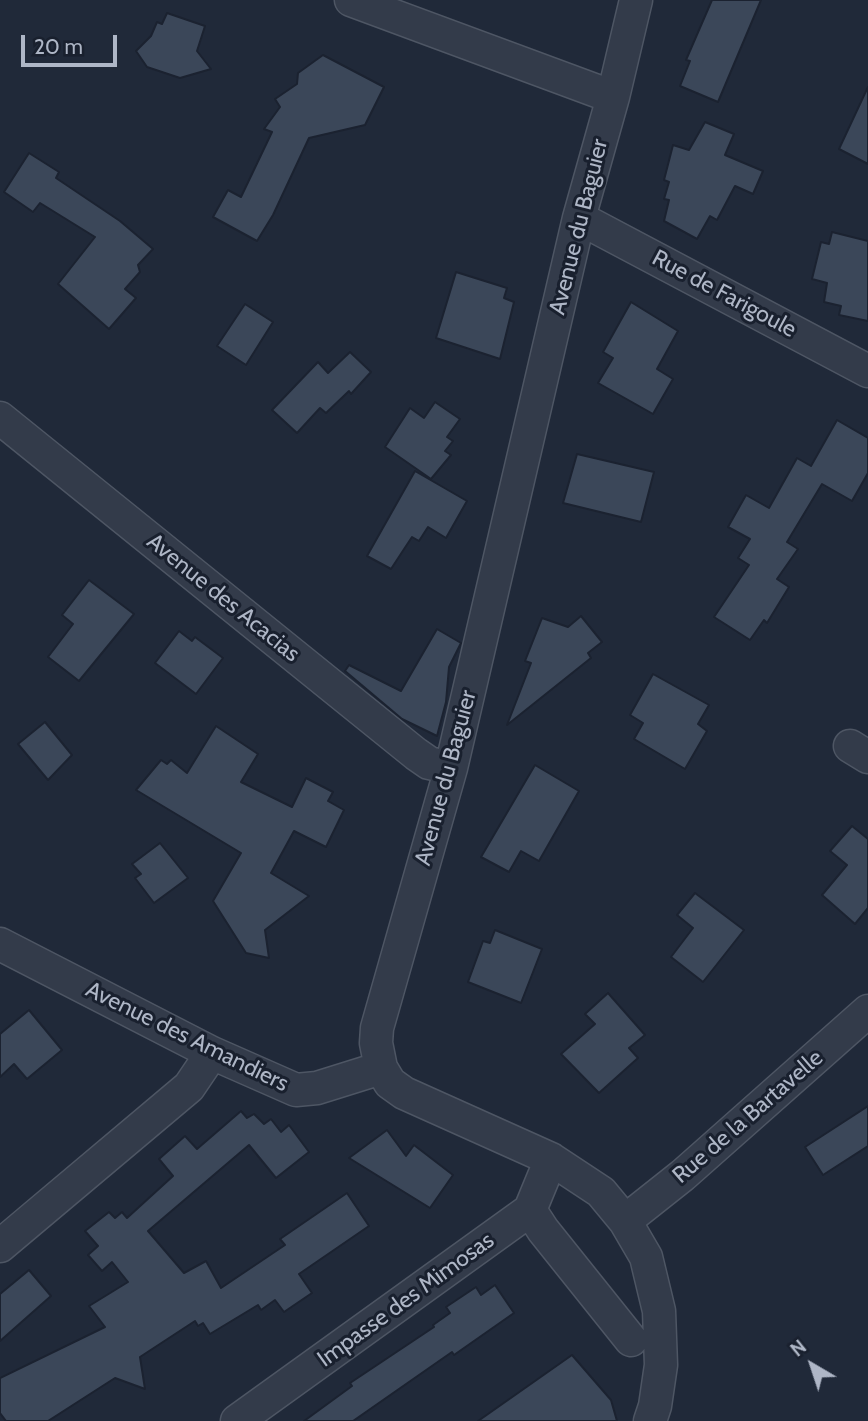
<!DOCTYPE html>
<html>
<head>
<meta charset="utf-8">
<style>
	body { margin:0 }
	#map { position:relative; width:868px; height:1421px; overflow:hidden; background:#202939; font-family:Cabin,sans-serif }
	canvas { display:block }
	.north { position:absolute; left:777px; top:1330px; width:70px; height:70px; -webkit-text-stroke:5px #19202e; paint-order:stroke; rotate:321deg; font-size:19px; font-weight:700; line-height:28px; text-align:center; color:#aeb6c6 }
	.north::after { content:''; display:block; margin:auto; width:24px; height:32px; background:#aeb6c6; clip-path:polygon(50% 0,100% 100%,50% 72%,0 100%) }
	.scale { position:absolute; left:21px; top:35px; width:96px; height:32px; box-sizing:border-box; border:4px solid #aeb6c6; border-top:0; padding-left:9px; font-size:21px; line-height:24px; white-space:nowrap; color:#aeb6c6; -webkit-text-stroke:5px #19202e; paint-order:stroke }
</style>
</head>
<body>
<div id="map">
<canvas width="868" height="1421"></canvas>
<div class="north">N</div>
<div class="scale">20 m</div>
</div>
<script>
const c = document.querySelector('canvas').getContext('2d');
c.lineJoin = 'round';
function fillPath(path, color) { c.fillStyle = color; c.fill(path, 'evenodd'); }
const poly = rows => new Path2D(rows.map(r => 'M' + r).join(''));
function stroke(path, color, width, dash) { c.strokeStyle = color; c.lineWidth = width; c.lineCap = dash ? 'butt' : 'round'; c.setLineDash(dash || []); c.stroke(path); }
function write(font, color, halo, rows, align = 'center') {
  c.font = font + ' Cabin,sans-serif'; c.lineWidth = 6; c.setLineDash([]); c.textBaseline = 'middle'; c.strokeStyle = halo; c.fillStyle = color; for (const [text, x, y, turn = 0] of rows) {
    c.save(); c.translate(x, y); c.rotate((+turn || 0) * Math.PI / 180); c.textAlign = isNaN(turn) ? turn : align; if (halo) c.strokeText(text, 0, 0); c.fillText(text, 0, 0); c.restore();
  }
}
const building = poly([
	[712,0,761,0,718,102,680,86,690,61,686,60,712,0],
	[167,13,205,26,197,51,211,69,180,78,147,67,136,51,151,36,157,22,162,24,167,13],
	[323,55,384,87,365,125,309,138,273,215,257,241,213,217,228,190,241,197,272,132,264,129,280,107,275,99,297,84,298,73,323,55],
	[868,87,868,164,839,149,868,87],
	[705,122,734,134,725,155,763,171,753,194,735,186,717,220,710,216,697,239,664,221,669,200,664,199,669,182,664,180,673,145,689,150,705,122],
	[29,153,59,172,56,178,120,221,153,249,138,265,140,272,125,289,136,298,109,329,58,284,95,237,40,203,33,212,4,192,29,153],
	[832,232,868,241,868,321,839,315,841,306,824,302,827,283,812,279,821,242,829,244,832,232],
	[456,272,507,288,504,298,514,302,500,359,436,338,456,272],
	[631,302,678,331,657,369,673,379,653,414,598,383,613,358,603,352,631,302],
	[245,304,273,322,246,365,217,346,245,304],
	[350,352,371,372,351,394,349,391,326,413,320,408,297,433,272,410,318,362,328,373,350,352],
	[435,402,460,419,447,437,453,441,445,451,451,455,431,479,385,447,410,408,424,418,435,402],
	[837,420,868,438,868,473,852,501,822,484,787,542,798,549,777,579,789,587,767,623,764,620,750,640,714,617,749,565,738,558,750,539,728,527,746,495,769,508,797,458,811,466,837,420],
	[577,454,654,472,641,522,563,503,577,454],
	[415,471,467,501,446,538,428,527,419,541,412,537,391,569,367,556,415,471],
	[89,580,134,614,79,681,48,657,73,624,62,615,89,580],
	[581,616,602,642,588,653,591,658,507,725,531,663,525,661,542,618,568,627,581,616],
	[437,629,461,643,449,667,446,702,437,736,402,719,345,671,349,665,401,691,437,629],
	[179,631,192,641,195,637,223,658,196,694,155,663,179,631],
	[653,674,709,705,698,724,707,731,685,769,634,739,643,723,630,715,653,674],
	[45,722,72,755,48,780,18,744,45,722],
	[216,726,258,754,241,782,292,807,306,778,333,792,328,801,344,810,326,847,294,831,271,873,309,896,265,930,269,958,246,953,213,901,241,853,136,790,161,760,167,764,171,760,187,773,216,726],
	[535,765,579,791,539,861,521,851,509,872,481,857,535,765],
	[852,826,868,839,868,908,855,924,822,895,847,865,830,851,852,826],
	[160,843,188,878,154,903,135,878,141,874,132,864,160,843],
	[695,893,744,930,703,982,671,957,693,928,677,915,695,893],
	[495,930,542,949,521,1003,468,982,483,941,490,943,495,930],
	[608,993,645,1035,629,1048,638,1058,599,1093,561,1054,595,1024,585,1014,608,993],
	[29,1010,62,1050,27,1079,14,1064,0,1077,0,1034,29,1010],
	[868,1106,868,1146,823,1175,805,1147,868,1106],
	[241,1111,247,1118,254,1114,264,1124,271,1119,281,1132,289,1125,309,1152,276,1178,249,1145,148,1231,184,1273,206,1261,221,1288,285,1245,280,1239,347,1193,369,1226,299,1274,312,1293,284,1312,275,1300,261,1310,258,1305,210,1334,203,1323,198,1326,195,1321,140,1357,145,1389,115,1378,48,1421,6,1421,0,1413,0,1378,105,1327,89,1306,128,1282,112,1262,102,1271,88,1255,98,1246,85,1231,109,1212,115,1218,122,1212,127,1218,173,1176,159,1159,185,1136,197,1149,241,1111],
	[387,1130,406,1156,414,1145,453,1175,430,1208,349,1158,387,1130],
	[29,1270,51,1296,0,1341,0,1294,29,1270],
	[495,1285,514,1313,454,1355,452,1352,353,1421,304,1421,352,1386,350,1383,434,1327,433,1325,450,1313,446,1307,476,1287,481,1295,495,1285],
	[572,1355,611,1400,617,1421,478,1421,572,1355]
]);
const minor = poly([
	[351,0,613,97],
	[636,0,613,97,579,218,451,768,377,1028,376,1043,381,1068,390,1083,404,1093,551,1159,601,1192,625,1221,646,1257,659,1311,661,1365,655,1406,650,1421],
	[579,218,868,371],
	[0,418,416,754,429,763,451,768],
	[850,746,868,757],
	[0,944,212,1053,296,1090,317,1088,381,1068],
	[530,1210,543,1230,631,1340],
	[625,1221,683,1175,868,1011],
	[0,1246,189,1087,212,1053],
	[237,1421,530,1210,551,1159]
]);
const streetNames = [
	["Avenue du Baguier",579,227,-76],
	["Rue de Farigoule",724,294,28],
	["Avenue des Acacias",223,598,39],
	["Avenue du Baguier",446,778,-75],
	["Avenue des Amandiers",187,1037,26],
	["Rue de la Bartavelle",748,1117,-41],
	["Impasse des Mimosas",406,1300,-36]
];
fillPath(building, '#3b4759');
stroke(building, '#1b2230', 2);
stroke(minor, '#4e5664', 35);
stroke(minor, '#333b4a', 32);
write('23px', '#aeb6c6', '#19202e', streetNames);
</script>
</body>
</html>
